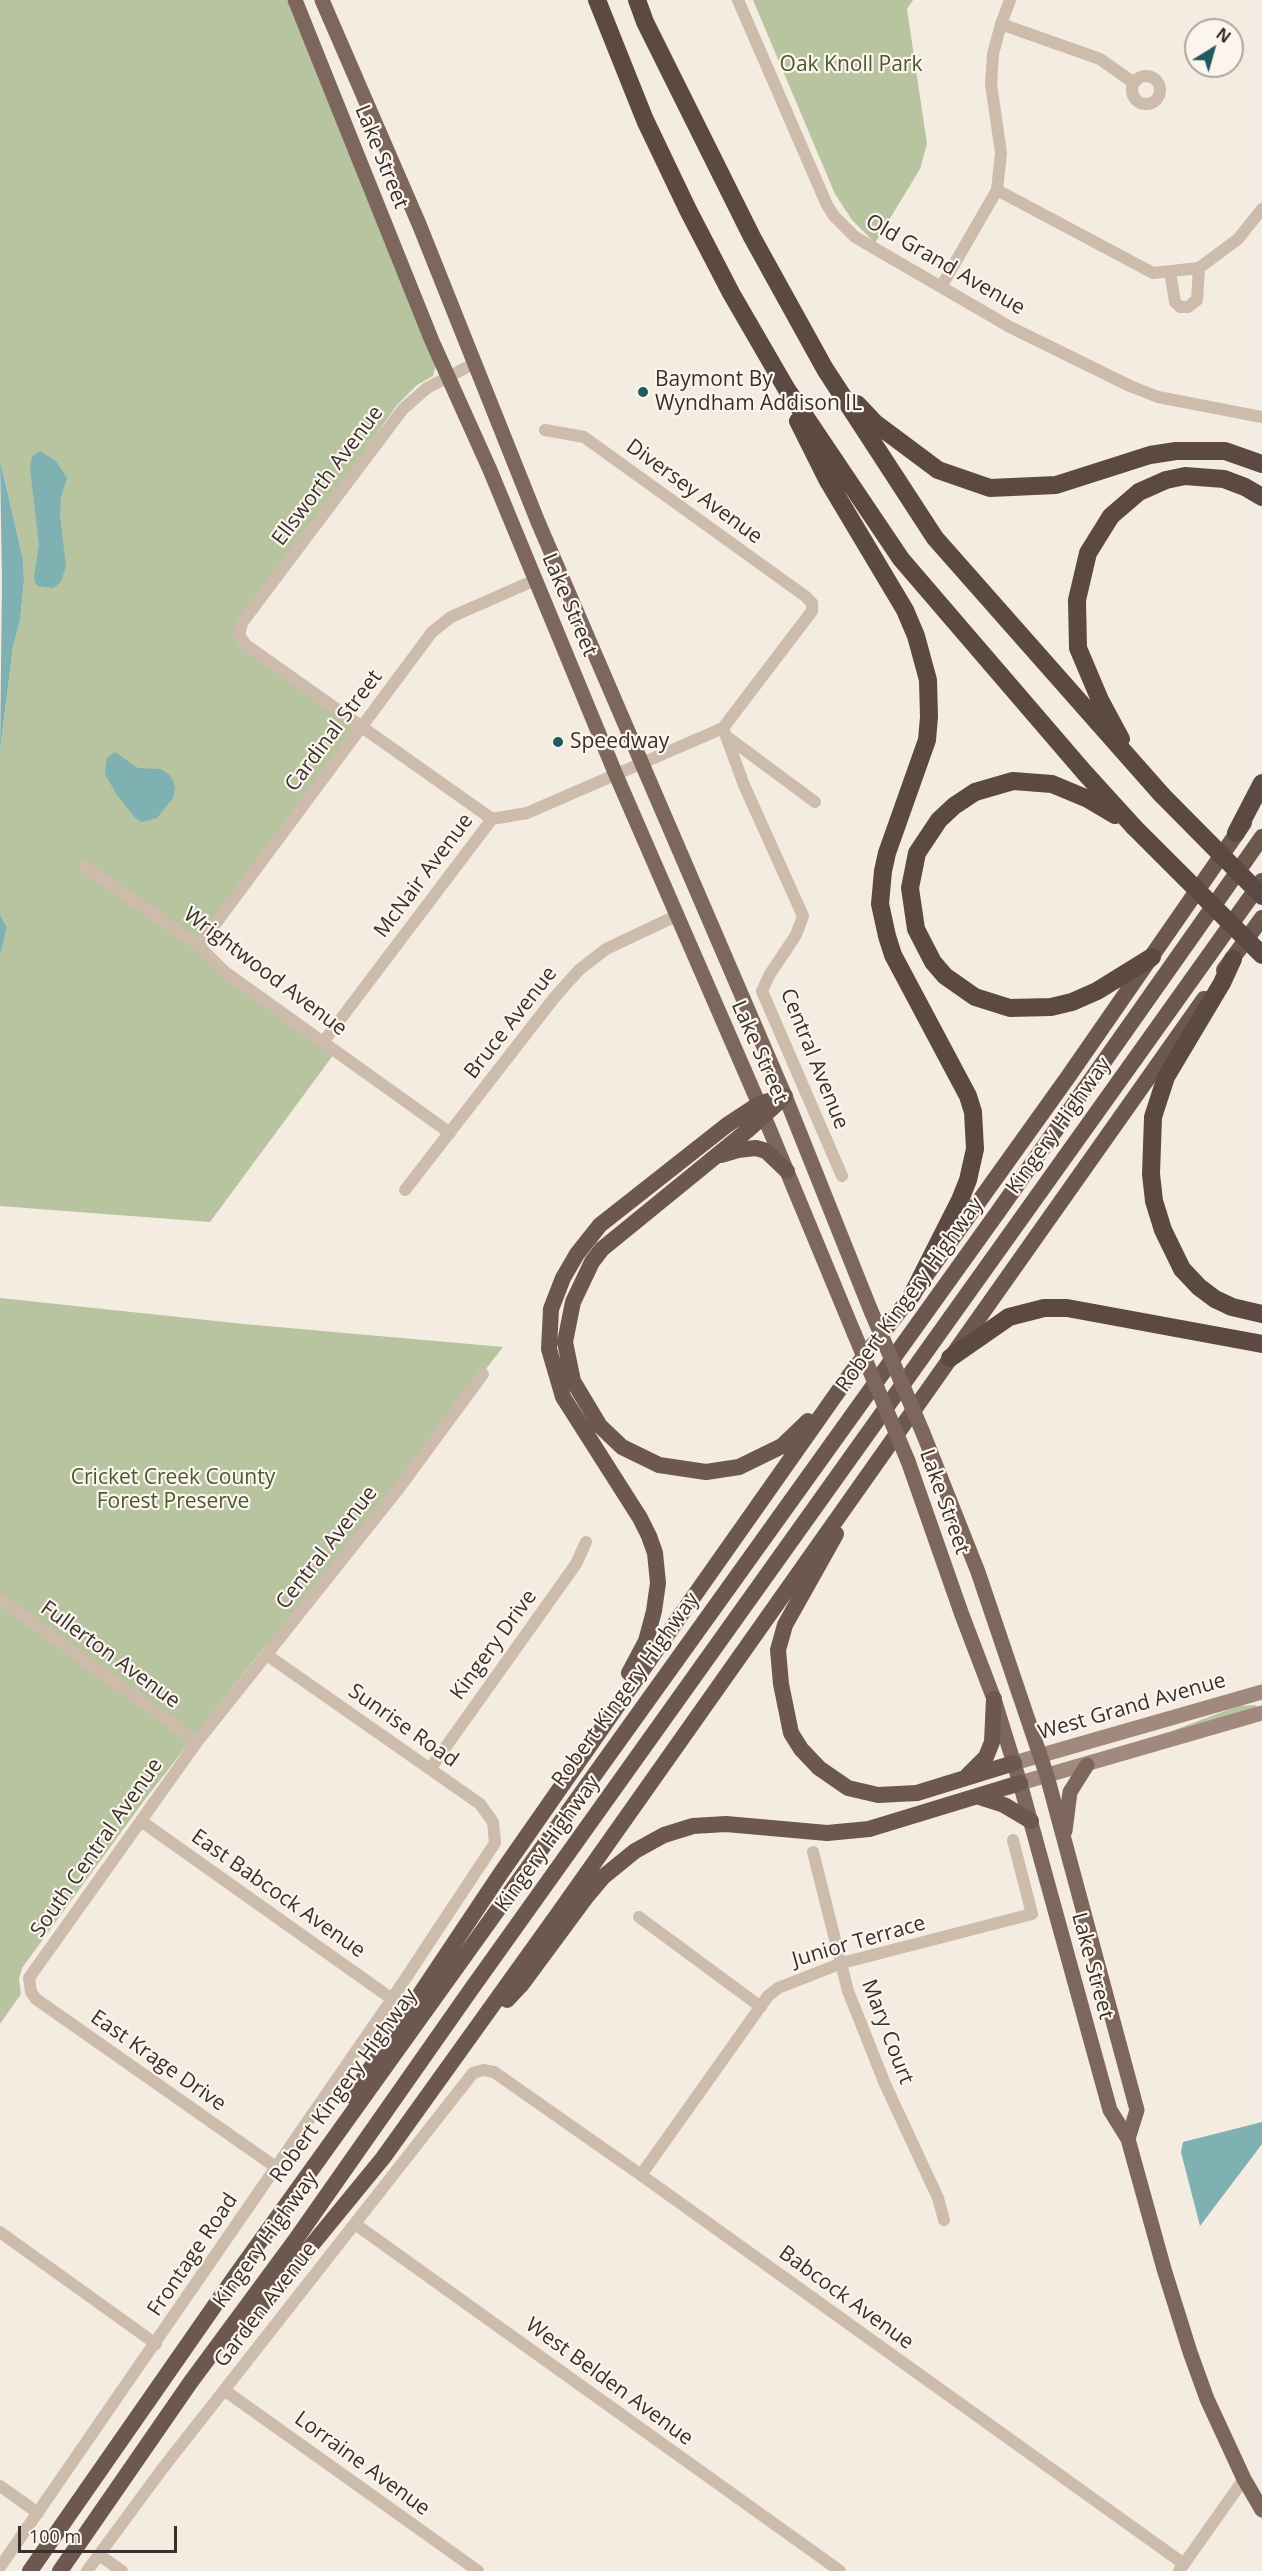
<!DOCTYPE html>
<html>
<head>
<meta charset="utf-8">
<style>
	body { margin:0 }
	#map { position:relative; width:1262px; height:2571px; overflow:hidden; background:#f4ebe1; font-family:"Open Sans",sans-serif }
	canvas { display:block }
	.north { position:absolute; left:1184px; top:18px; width:60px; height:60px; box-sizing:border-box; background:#fbf5ee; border:2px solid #aea6a0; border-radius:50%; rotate:37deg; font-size:16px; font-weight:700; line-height:24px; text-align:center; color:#3b302b }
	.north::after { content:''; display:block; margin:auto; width:21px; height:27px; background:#1f5a5e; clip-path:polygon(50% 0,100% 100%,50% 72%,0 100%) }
	.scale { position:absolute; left:18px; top:2526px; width:159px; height:27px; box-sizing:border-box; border:3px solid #3b302b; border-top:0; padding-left:8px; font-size:18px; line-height:21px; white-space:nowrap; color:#3b302b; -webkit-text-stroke:4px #fbf5ee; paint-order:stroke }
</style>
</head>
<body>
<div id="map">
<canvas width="1262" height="2571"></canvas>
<div class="north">N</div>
<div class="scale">100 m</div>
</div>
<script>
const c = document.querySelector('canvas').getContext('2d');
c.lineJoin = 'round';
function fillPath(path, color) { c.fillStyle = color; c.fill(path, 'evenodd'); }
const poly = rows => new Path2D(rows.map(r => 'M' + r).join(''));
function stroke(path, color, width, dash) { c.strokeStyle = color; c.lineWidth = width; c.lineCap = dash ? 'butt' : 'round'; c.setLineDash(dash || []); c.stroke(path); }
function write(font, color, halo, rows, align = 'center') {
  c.font = font + ' "Open Sans",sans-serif'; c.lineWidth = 4.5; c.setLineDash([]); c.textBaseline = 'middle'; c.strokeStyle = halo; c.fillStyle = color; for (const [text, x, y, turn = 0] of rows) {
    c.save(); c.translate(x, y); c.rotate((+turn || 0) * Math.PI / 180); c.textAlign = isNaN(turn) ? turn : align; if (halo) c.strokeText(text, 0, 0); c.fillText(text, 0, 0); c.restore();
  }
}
const green = poly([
	[0,0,287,0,437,362,433,376,417,385,397,405,234,636,240,646,355,727,229,899,202,955,334,1054,210,1222,0,1206,0,956,7,927,0,915,0,750,13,647,20,620,24,582,23,559,0,460],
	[753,0,913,0,907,9,927,144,920,169,875,243,852,220,835,194],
	[0,1298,244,1324,503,1347,314,1590,259,1654,146,1798,22,1968,19,1979,21,1994,0,2024],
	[1256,1705,1257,1708,1169,1732,1238,1706]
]);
const water = poly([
	[40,451,56,461,67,478,61,497,60,516,66,566,61,582,53,588,38,586,35,583,34,576,39,545,30,468,32,457],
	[0,460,23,559,24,582,20,620,13,647,0,750,2,583],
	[115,752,138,768,160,769,169,774,173,781,175,788,173,798,157,818,142,822,135,818,117,795,105,774,107,758],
	[0,915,7,927,0,956],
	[1262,2122,1262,2144,1200,2226,1181,2152,1183,2142]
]);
const minor = poly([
	[738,0,827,205,834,216,855,237,1010,327,1130,386,1158,397,1262,417],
	[1001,24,1100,59,1134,83],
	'1132 90a14 14 0 1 1 28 0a14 14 0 1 1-28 0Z',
	[997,190,1153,273,1199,268,1238,239,1262,209],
	[1170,271,1175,302,1180,307,1188,307,1197,300,1199,268],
	[941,287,997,190,1001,153,991,84,993,54,1001,24,1010,0],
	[473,364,427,388,403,409,242,623,239,635,246,645,492,819],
	[723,728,744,785,803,916,796,935,770,974,762,991,842,1176],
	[726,736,815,802],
	[84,866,199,946,225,972,450,1133],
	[199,946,432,632,451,617,535,580],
	[324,1041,492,819,527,813,723,728,812,611,812,603,805,596,584,437,545,430],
	[405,1190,554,998,579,970,606,949,678,915],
	[0,1599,197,1742],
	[430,1769,576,1564,586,1542],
	[141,1821,392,1999],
	[813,1852,848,1991,885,2084,938,2198,944,2220],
	[639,1917,761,2007],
	[277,2168,36,1999,31,1992,29,1978,197,1742,400,1487,483,1374],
	[641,2175,768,1996,778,1988,842,1963,1032,1914,1013,1840],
	[355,2224,840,2571],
	[0,2232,156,2344],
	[224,2390,478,2571],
	[0,2486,38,2513],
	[99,2555,122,2571],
	[0,2567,392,1999,495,1843,493,1822,480,1804,267,1655],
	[87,2571,163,2468,473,2073,483,2070,494,2072,641,2175,1184,2564],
	[1179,2571,1244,2479]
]);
const secondary = poly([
	[1014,1763,1262,1692],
	[1020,1783,1262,1713]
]);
const primary = poly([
	[295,0,432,341,490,470,616,775,759,1104,854,1333],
	[322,0,419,224,538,522,785,1096,871,1311],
	[923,1433,978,1572,1047,1776,1137,2110,1128,2139],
	[908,1461,962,1615,994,1699,1020,1783,1110,2110,1128,2139,1164,2269,1190,2352,1207,2399,1244,2479,1262,2510],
	[1065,1831,1070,1792,1087,1765]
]);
const trunk = poly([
	[1224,970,1262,918],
	[781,1100,748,1130,602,1249,592,1262,573,1302,565,1342,573,1381,600,1426,622,1447,659,1465,706,1472,739,1467,782,1446,808,1421],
	[721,1155,738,1150,756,1148,766,1151,787,1171],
	[836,1534,785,1625,778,1650,781,1684,791,1733,801,1749,819,1768,848,1788,878,1795,917,1793,1014,1763],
	[629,1673,646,1641,654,1611,658,1583,655,1553,649,1536,640,1518,563,1397,549,1349,551,1309,563,1278,577,1254,600,1225,727,1125,759,1104,785,1096],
	[967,1776,986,1757,992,1742,994,1699],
	[979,1797,1004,1805,1031,1821],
	[507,2000,522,1984,587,1896,603,1877,635,1851,664,1835,693,1826,726,1824,827,1833,869,1829,1020,1783],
	[352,2096,501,1873,699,1589,849,1376,912,1295,1068,1077,1244,823],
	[243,2329,383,2158,558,1914,1204,999],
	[30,2571,236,2275,998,1212,1262,837],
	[60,2571,190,2383,294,2242,470,1991,1262,881]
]);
const motorway = poly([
	[597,0,645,120,688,210,731,293,786,388,901,559,1084,772,1134,827],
	[637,0,645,22,752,237,825,369,935,538,1162,795],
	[857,404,875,423,938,470,990,488,1056,485,1150,455,1176,451,1225,451,1262,464],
	[798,421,828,481,905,610,916,636,928,680,929,717,927,740,887,853,883,871,880,904,887,936,893,955,968,1096,973,1112,975,1149,968,1180,960,1200,912,1295],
	[1121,739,1100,700,1078,648,1077,600,1088,553,1111,516,1139,492,1166,480,1185,476,1224,479,1245,487,1262,497],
	[1115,815,1088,799,1052,784,1013,781,975,792,954,806,939,820,917,853,910,888,916,929,933,962,945,976,975,997,1010,1008,1051,1007,1072,1002,1097,991,1152,957],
	[1236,833,1262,783],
	[1233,959,1222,983,1166,1077,1153,1117,1151,1174,1154,1201,1163,1230,1182,1269,1199,1287,1215,1299,1232,1307,1262,1314],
	[950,1358,1009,1317,1044,1308,1067,1308,1262,1344]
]);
const primaryBridge = poly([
	[871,1311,923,1433],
	[854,1333,908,1461]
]);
const motorwayBridge = poly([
	[1162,795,1262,896],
	[1134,827,1262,955]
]);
const markers = [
	[643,392,6,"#1f5a5e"],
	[558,742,6,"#1f5a5e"]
];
const parkNames = [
	["Oak Knoll Park",851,65],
	["Cricket Creek County",173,1478],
	["Forest Preserve",173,1502]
];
const streetNames = [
	["Lake Street",381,157,68],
	["Old Grand Avenue",945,265,30],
	["Ellsworth Avenue",328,476,-53],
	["Diversey Avenue",694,492,36],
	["Lake Street",569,605,67],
	["Cardinal Street",334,731,-53],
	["McNair Avenue",424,876,-53],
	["Wrightwood Avenue",265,972,37],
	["Bruce Avenue",511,1023,-52],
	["Lake Street",759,1052,66],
	["Central Avenue",814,1059,68],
	["Kingery Highway",1059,1126,-54],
	["Robert Kingery Highway",910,1295,-54],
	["Lake Street",944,1502,70],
	["Central Avenue",327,1548,-52],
	["Kingery Drive",494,1645,-54],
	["Fullerton Avenue",110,1655,36],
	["Robert Kingery Highway",626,1690,-54],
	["West Grand Avenue",1132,1707,-16],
	["Sunrise Road",403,1726,35],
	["Kingery Highway",548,1844,-54],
	["South Central Avenue",97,1848,-55],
	["East Babcock Avenue",278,1894,35],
	["Junior Terrace",859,1942,-16],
	["Lake Street",1092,1966,75],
	["Mary Court",887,2032,69],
	["East Krage Drive",158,2061,35],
	["Robert Kingery Highway",344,2086,-54],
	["Kingery Highway",266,2240,-54],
	["Frontage Road",193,2255,-56],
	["Babcock Avenue",846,2298,36],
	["Garden Avenue",266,2305,-52],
	["West Belden Avenue",609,2382,36],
	["Lorraine Avenue",362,2464,36]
];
const poiNames = [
	["Baymont By",655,380],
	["Wyndham Addison IL",655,404],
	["Speedway",570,742]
];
fillPath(green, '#b8c4a0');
fillPath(water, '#7fb0b2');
stroke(minor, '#cdbbac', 12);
stroke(secondary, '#a18a7d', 15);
stroke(primary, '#7d675c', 15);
stroke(trunk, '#6c584f', 16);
stroke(motorway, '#5c4a42', 18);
stroke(primaryBridge, '#7d675c', 15);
stroke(motorwayBridge, '#5c4a42', 18);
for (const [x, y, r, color] of markers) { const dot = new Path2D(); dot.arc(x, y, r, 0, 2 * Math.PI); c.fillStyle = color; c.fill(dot); stroke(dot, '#fbf5ee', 2); }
write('21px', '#4a5a2e', '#fbf5ee', parkNames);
write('21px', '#3b302b', '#fbf5ee', streetNames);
write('21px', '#3b302b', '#fbf5ee', poiNames, 'left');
</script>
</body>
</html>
